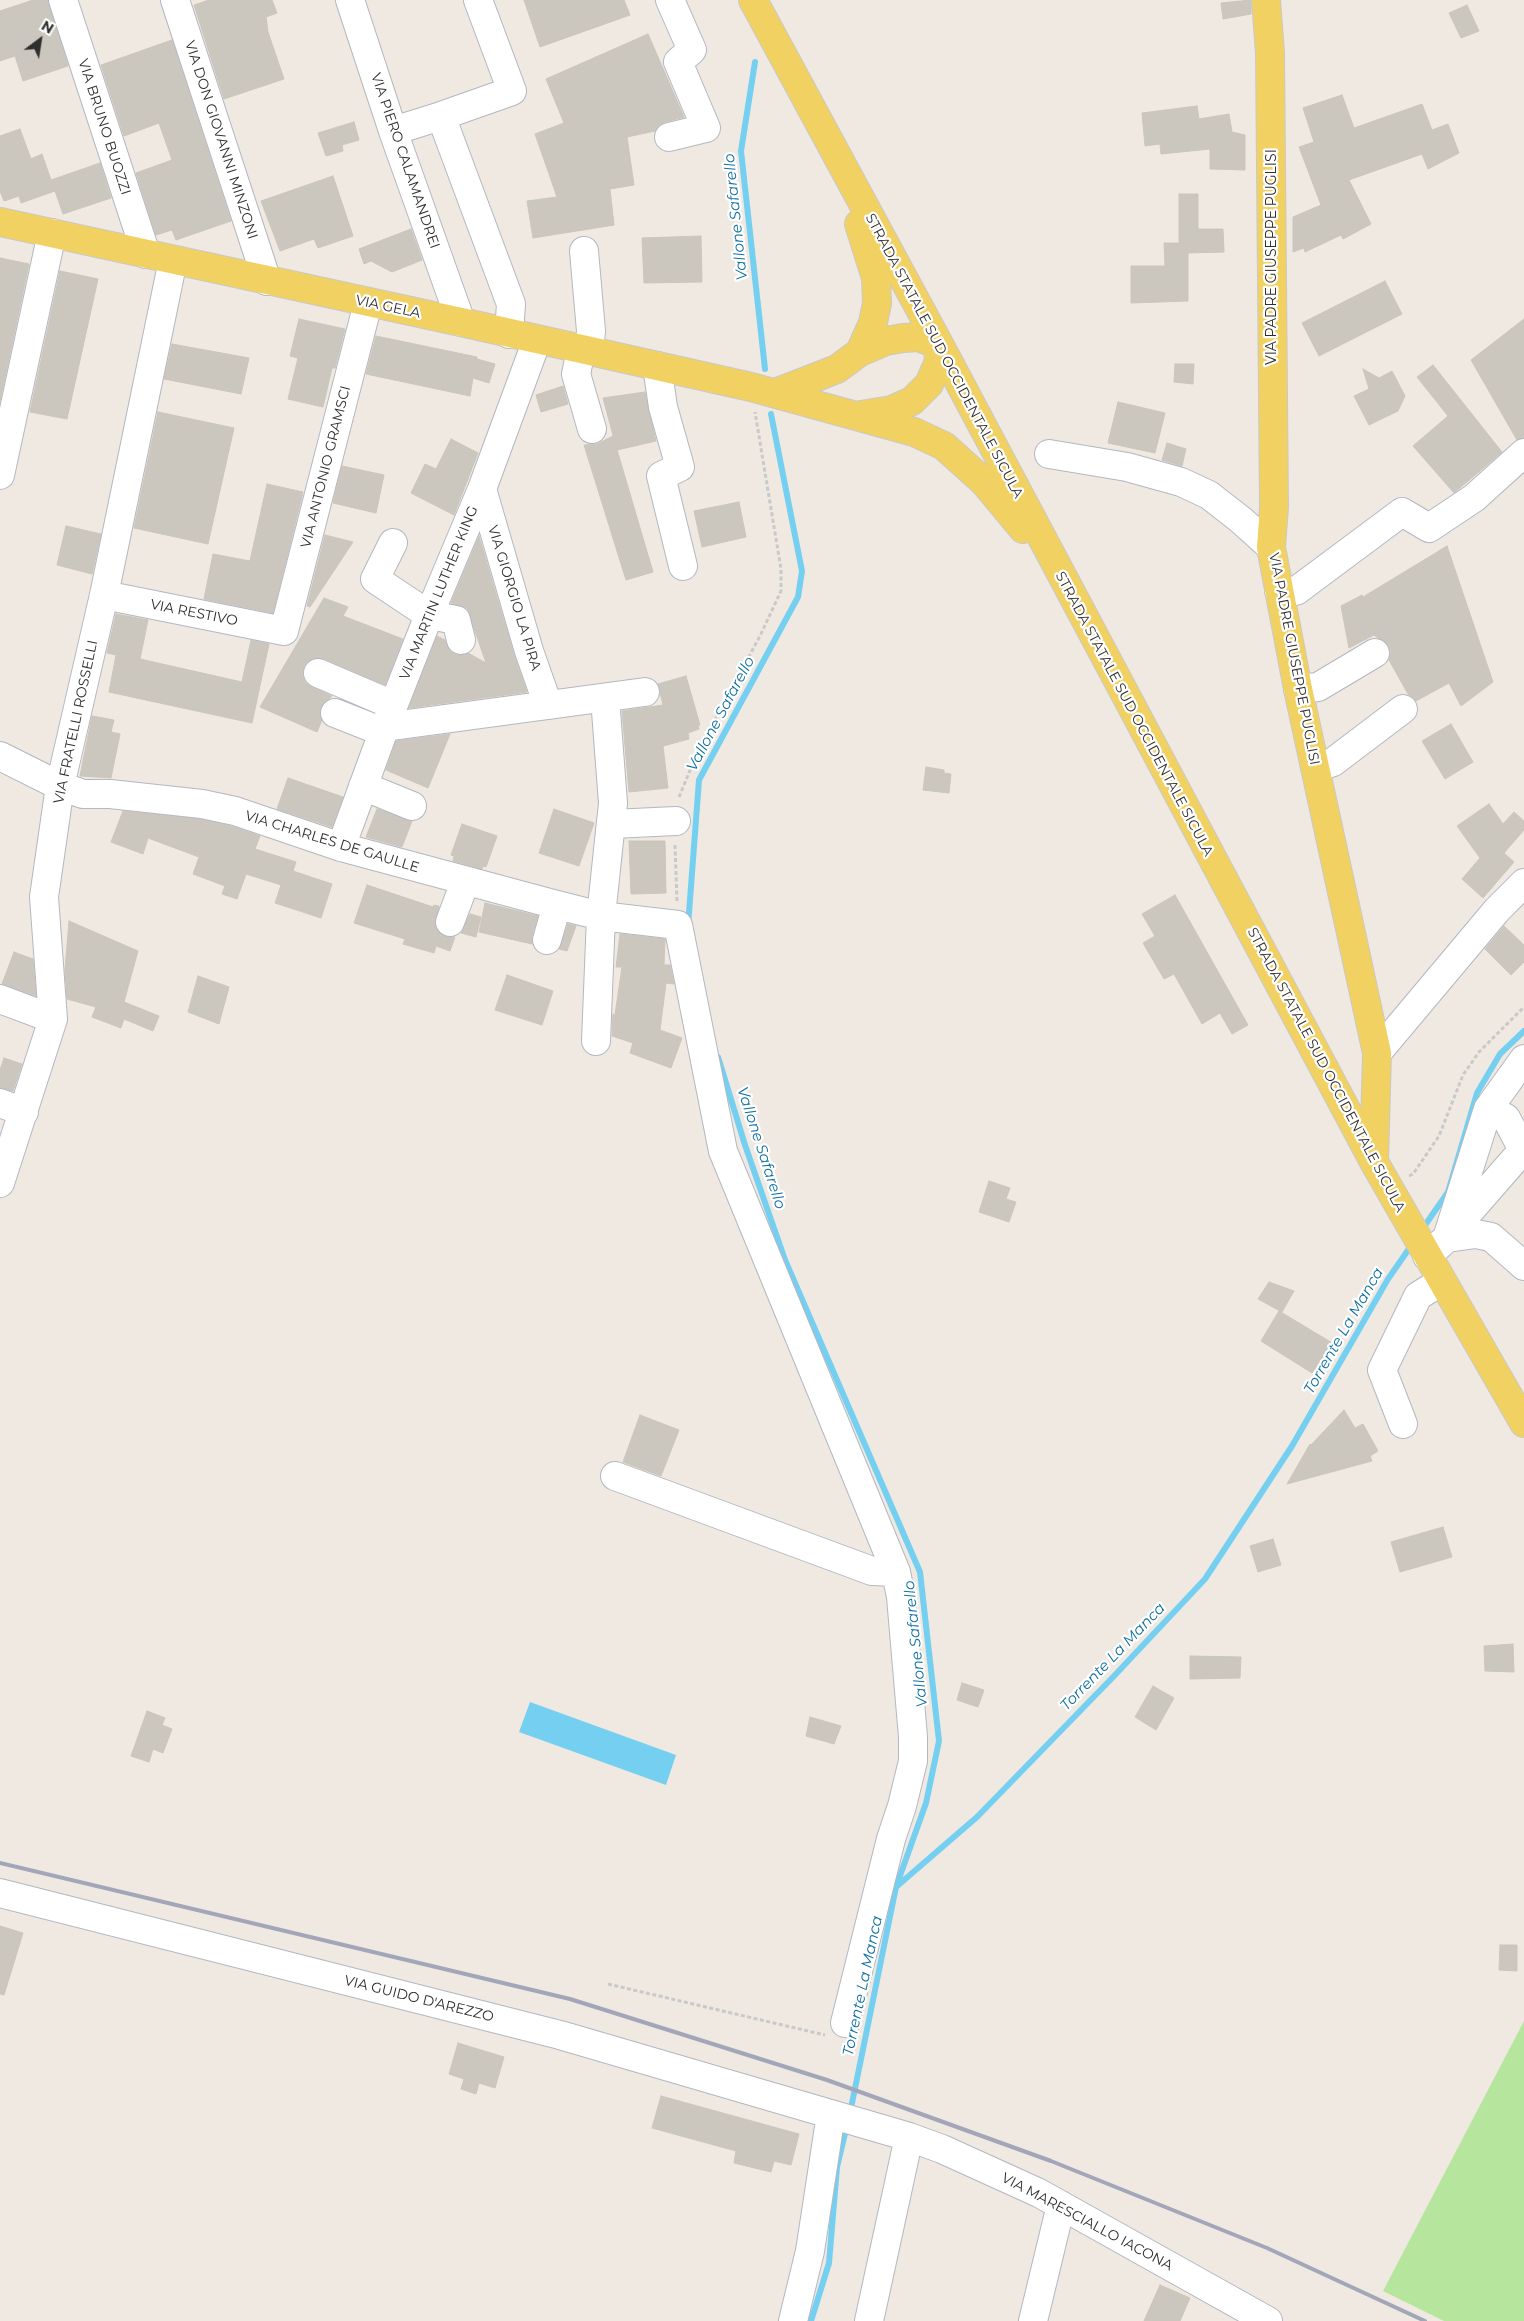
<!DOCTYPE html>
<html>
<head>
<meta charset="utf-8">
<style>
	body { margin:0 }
	#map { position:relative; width:1524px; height:2321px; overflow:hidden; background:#efe9e1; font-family:Montserrat,sans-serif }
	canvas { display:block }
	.north { position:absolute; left:15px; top:15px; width:50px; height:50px; -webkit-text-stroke:4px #fff; paint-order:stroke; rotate:31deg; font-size:14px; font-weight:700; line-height:20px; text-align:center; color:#2e2e2e }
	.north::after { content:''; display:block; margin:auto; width:18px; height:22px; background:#2e2e2e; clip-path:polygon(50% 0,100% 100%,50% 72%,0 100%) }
</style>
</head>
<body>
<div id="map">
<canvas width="1524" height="2321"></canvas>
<div class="north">N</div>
</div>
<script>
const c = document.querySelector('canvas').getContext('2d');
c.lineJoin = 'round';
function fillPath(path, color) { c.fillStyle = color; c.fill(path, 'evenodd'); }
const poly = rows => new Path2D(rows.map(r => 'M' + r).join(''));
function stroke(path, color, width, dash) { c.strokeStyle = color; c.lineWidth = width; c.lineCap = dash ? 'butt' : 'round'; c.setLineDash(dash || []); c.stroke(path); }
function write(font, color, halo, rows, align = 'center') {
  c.font = font + ' Montserrat,sans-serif'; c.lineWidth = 4.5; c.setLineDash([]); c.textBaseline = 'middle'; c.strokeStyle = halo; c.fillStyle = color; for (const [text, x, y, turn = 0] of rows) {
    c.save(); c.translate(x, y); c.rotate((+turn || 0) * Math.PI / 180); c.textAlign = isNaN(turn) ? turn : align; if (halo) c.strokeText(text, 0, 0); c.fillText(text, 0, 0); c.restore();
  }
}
const green = poly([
	[1524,2021,1524,2321,1444,2321,1383,2291]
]);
const water = poly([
	[530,1702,676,1755,666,1785,519,1732]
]);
const stream = poly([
	[755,62,741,151,765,369],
	[688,926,699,780,798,597,802,571,771,414],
	[718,1057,745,1145,785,1260,920,1572,939,1741,926,1803,896,1887],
	[1421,1231,1448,1192,1477,1093,1500,1054,1524,1031],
	[850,2113,896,1887,977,1817,1115,1675,1205,1579,1292,1446,1388,1279,1413,1243],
	[811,2321,829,2263,837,2167,847,2125]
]);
const building = poly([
	[33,0,48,0,68,66,23,81,15,56,0,61,0,11,33,0],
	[209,0,272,0,277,13,266,17,268,32,284,79,224,99,194,5,209,0],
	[524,0,624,0,630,15,540,47,524,0],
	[1251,0,1251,14,1223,19,1221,3,1251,0],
	[1467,5,1479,31,1461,38,1449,13,1467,5],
	[648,34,684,117,665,122,659,125,655,131,627,137,634,185,610,189,614,225,533,238,527,201,557,197,535,134,564,123,546,79,648,34],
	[172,40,231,221,176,240,172,230,156,235,136,173,172,160,159,123,124,136,101,65,172,40],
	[1342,95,1354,128,1422,104,1432,130,1448,124,1459,153,1428,169,1422,154,1349,180,1371,224,1343,239,1341,235,1305,252,1304,248,1293,252,1293,217,1321,205,1299,147,1314,142,1303,108,1342,95],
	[1197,106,1199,119,1229,114,1232,132,1245,135,1245,170,1210,169,1210,149,1161,154,1160,144,1145,146,1142,113,1197,106],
	[354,122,359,140,342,145,343,151,326,156,318,133,354,122],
	[20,129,31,159,42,154,51,180,100,163,111,198,63,214,55,191,21,203,19,196,4,201,0,191,0,136,20,129],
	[333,176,353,236,318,248,314,239,280,251,261,201,333,176],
	[1179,194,1198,194,1198,229,1223,229,1224,252,1188,253,1188,301,1131,303,1131,266,1165,266,1164,243,1179,243,1179,194],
	[411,229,422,260,392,272,371,261,364,264,359,249,411,229],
	[701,236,702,282,644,283,642,238,701,236],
	[0,258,29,264,0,401,0,258],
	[60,271,98,279,67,419,30,412,60,271],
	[1385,281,1402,314,1319,356,1302,323,1385,281],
	[299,319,345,329,335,368,332,368,323,407,288,399,298,358,290,356,299,319],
	[1524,319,1524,438,1517,440,1471,360,1524,319],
	[376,336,477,357,477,359,495,364,489,383,473,378,470,396,366,374,376,336],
	[172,344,249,358,241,394,164,379,172,344],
	[1175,364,1194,364,1193,384,1174,382,1175,364],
	[1433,365,1502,452,1454,493,1413,446,1448,416,1417,377,1433,365],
	[1363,369,1379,378,1392,371,1405,396,1398,411,1369,425,1354,396,1369,389,1363,369],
	[563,386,568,404,541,412,536,395,563,386],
	[645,392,656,441,617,450,603,398,645,392],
	[1118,402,1165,413,1155,453,1108,443,1118,402],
	[158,412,234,428,208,544,134,528,158,412],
	[613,436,653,572,626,580,584,445,597,444,613,436],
	[451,439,478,453,454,515,411,493,425,464,436,469,451,439],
	[1167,443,1186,449,1182,466,1162,460,1167,443],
	[342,466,384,475,376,513,333,503,342,466],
	[267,484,303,492,273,613,204,599,213,554,250,561,267,484],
	[739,502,746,537,702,547,694,511,739,502],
	[66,526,101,534,92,574,57,565,66,526],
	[325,535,353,542,310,607,307,606,325,535],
	[479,536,514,655,527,692,409,708,437,636,445,640,449,650,456,655,468,653,486,663,467,608,451,603,479,536],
	[1447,546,1493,682,1461,706,1449,683,1416,701,1408,694,1389,660,1391,652,1388,645,1374,635,1349,648,1341,606,1362,595,1363,597,1447,546],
	[324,598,348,607,343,616,403,639,385,685,324,659,316,658,308,661,304,666,302,674,305,682,312,687,332,696,321,707,320,715,322,720,317,732,260,707,324,598],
	[116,614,148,620,140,659,242,682,251,640,269,644,252,723,109,692,116,655,107,653,116,614],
	[686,676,700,725,698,725,699,729,688,733,689,739,663,746,668,788,629,792,622,711,663,705,658,684,686,676],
	[92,716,114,720,111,732,120,734,111,778,80,776,92,716],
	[1451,724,1473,762,1445,779,1422,741,1451,724],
	[450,734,428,788,386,770,396,741,450,734],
	[926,767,944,770,944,773,951,774,949,793,923,790,926,767],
	[288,778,343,797,332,827,277,809,288,778],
	[1489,804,1503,824,1514,812,1524,821,1524,830,1504,853,1514,862,1483,898,1462,879,1480,858,1457,826,1489,804],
	[377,809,412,821,402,847,366,837,377,809],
	[554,809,594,823,579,866,539,853,554,809],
	[123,811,200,819,231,826,260,836,255,849,296,862,293,871,332,884,321,918,275,903,281,885,246,874,237,899,222,894,225,886,193,874,199,857,148,838,143,854,111,842,123,811],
	[462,824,497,836,486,867,483,866,482,869,453,861,454,856,451,855,462,824],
	[629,841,665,841,666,893,631,894,629,841],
	[367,885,433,907,434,905,439,906,435,925,438,932,444,936,455,937,450,951,436,946,434,953,403,944,405,939,354,923,367,885],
	[1175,895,1248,1025,1232,1034,1220,1013,1202,1024,1174,974,1164,979,1143,943,1155,936,1142,914,1175,895],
	[485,903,538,916,532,936,532,944,479,932,485,903],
	[470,914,481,917,476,937,461,933,470,914],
	[69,921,138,951,124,1002,159,1016,153,1031,124,1019,121,1028,92,1017,96,1007,67,999,65,970,69,921],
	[568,924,576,926,567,951,559,949,568,924],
	[1504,926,1524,945,1524,962,1511,975,1485,949,1504,926],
	[620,934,665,939,664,965,670,965,674,984,666,983,660,1030,682,1038,671,1068,630,1053,633,1043,612,1036,613,1014,615,1015,622,967,616,967,620,934],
	[14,952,33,959,36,996,2,984,14,952],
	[507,975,553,991,542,1025,495,1010,507,975],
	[198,976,229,987,219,1024,188,1012,198,976],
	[4,1058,22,1064,13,1091,0,1088,0,1070,4,1058],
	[989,1181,1010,1188,1006,1199,1016,1202,1009,1222,979,1212,989,1181],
	[1269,1282,1294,1291,1282,1312,1258,1299,1269,1282],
	[1279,1311,1334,1344,1318,1370,1315,1369,1312,1373,1261,1341,1279,1311],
	[1344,1410,1355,1428,1363,1424,1378,1451,1370,1456,1372,1461,1287,1484,1310,1444,1311,1445,1344,1410],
	[640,1415,679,1430,661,1476,623,1462,640,1415],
	[1443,1527,1452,1557,1400,1572,1391,1542,1443,1527],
	[1273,1539,1281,1565,1258,1572,1250,1546,1273,1539],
	[1513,1644,1514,1672,1485,1671,1484,1646,1513,1644],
	[1190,1656,1241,1657,1240,1678,1190,1679,1190,1656],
	[962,1683,984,1690,978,1707,957,1700,962,1683],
	[1153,1686,1174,1698,1156,1730,1135,1717,1153,1686],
	[147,1711,165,1718,162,1725,172,1729,163,1753,153,1749,149,1762,131,1756,147,1711],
	[810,1717,841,1726,834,1744,806,1736,810,1717],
	[0,1926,23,1933,4,1995,0,1994,0,1926],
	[1500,1945,1517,1945,1517,1971,1499,1970,1500,1945],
	[458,2043,504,2057,495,2088,479,2083,476,2094,461,2089,464,2079,449,2074,458,2043],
	[661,2096,799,2134,791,2165,774,2161,771,2172,734,2163,736,2151,652,2128,661,2096],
	[1160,2285,1190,2298,1180,2321,1144,2321,1160,2285]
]);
const path = poly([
	[679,797,698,751,760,636,781,591,781,569,755,412],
	[675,845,677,902],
	[1409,1176,1413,1174,1439,1136,1463,1075,1479,1052,1524,1007],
	[608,1984,825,2035]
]);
const minor = poly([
	[63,0,146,254],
	[175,0,267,281],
	[350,0,393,131,461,322],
	[478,0,512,91,441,116,511,304,509,334],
	[393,131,441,116],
	[669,137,706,128,678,62,692,50,670,0],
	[584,251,591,331,589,351],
	[581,350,576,374,592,429],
	[657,366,663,407,680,467,661,476,683,566],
	[1049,454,1127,467,1181,482,1209,495,1241,520,1271,547],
	[0,475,52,233],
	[482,489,529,651,548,705],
	[393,543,375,579,429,615,456,620,461,640],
	[1279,591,1296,591,1402,512,1429,528,1474,498,1524,453],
	[104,595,284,631,368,303],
	[318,673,393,705],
	[1298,689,1318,687,1375,653],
	[335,713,383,732],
	[385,727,645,692],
	[0,756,60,786,83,794,110,794,202,804,235,811,341,847,557,905,601,916,678,925,723,1151,896,1572,901,1597,913,1737,913,1761,902,1806,891,1839,845,2023],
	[1316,768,1333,762,1403,709],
	[363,786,412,806],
	[612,824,676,821],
	[341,847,385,727,429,615,482,489,537,340],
	[450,922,465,882],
	[547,940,557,905],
	[0,999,53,1019],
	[596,1041,601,916,613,803,605,698],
	[1377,1053,1497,910,1524,883],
	[0,1103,24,1112],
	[1488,1109,1506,1118,1523,1150],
	[0,1183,53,1019,44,897,60,786,104,595,173,260],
	[1453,1230,1523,1150,1524,1153],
	[1447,1238,1476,1234,1491,1237,1524,1266],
	[1427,1256,1447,1238,1488,1109,1524,1059],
	[1403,1424,1382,1370,1418,1296,1442,1281],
	[615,1476,872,1571,896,1572],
	[0,1893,560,2035,909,2137,942,2149,1039,2193,1268,2321],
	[793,2321,810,2251,831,2114],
	[869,2321,909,2137],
	[1033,2321,1061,2205]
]);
const major = poly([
	[753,0,940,346,1374,1162,1524,1423],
	[1266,0,1270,53,1274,507,1271,547,1298,689,1377,1053,1374,1161],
	[0,222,461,322,751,387,914,432,944,446,984,482,1023,529],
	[860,352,886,341,903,338,919,337,940,346,938,364,929,384,912,401,892,410,861,415],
	[775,393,837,369,860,352,873,323,877,303,876,278,859,224]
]);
const rail = poly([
	[0,1863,570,1999,827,2080,1051,2161,1267,2248,1425,2321]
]);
const streetNames = [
	["VIA BRUNO BUOZZI",104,127,72],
	["VIA DON GIOVANNI MINZONI",221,140,72],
	["VIA PIERO CALAMANDREI",405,161,71],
	["VIA PADRE GIUSEPPE PUGLISI",1272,257,-90],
	["VIA GELA",388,307,12],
	["STRADA STATALE SUD OCCIDENTALE SICULA",944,356,62],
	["VIA ANTONIO GRAMSCI",326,467,-76],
	["VIA MARTIN LUTHER KING",439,593,-68],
	["VIA GIORGIO LA PIRA",514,598,73],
	["VIA RESTIVO",194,613,11],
	["VIA PADRE GIUSEPPE PUGLISI",1294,659,79],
	["STRADA STATALE SUD OCCIDENTALE SICULA",1134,714,62],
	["VIA FRATELLI ROSSELLI",76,722,-78],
	["VIA CHARLES DE GAULLE",332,842,17],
	["STRADA STATALE SUD OCCIDENTALE SICULA",1326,1070,62],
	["VIA GUIDO D'AREZZO",419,1999,14],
	["VIA MARESCIALLO IACONA",1087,2222,28]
];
const waterNames = [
	["Vallone Safarello",736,217,-96],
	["Vallone Safarello",721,714,-62],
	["Vallone Safarello",761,1148,72],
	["Torrente La Manca",1344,1331,-60],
	["Vallone Safarello",916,1644,-96],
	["Torrente La Manca",1113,1657,-46],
	["Torrente La Manca",863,1986,-78]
];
fillPath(green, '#b6e59e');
fillPath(water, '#75cff0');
stroke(stream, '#75cff0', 6);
fillPath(building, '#cbc7bf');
stroke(building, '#cbc5ba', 1);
stroke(minor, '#b4b7c1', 30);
stroke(major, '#c9c9c9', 30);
stroke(path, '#c9c9c9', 3, [4, 2.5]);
stroke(minor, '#fff', 28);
stroke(major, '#f2d163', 28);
stroke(rail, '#a3a6b8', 4);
write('14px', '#2e2e2e', '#fff', streetNames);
write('italic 15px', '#0d6fa3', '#fff', waterNames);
</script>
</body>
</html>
